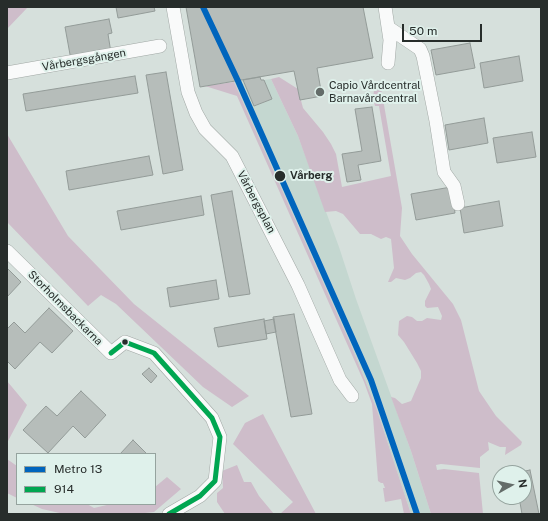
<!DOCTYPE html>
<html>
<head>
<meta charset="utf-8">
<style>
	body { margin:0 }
	#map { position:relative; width:548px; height:521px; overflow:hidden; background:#d6e0dc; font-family:"Public Sans",sans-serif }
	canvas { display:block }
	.frame { position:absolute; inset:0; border:8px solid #272d2b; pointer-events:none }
	.legend { position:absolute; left:16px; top:453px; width:140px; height:52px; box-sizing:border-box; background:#dff1eb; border:1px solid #95a39e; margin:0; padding:5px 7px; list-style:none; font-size:12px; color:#272d2b }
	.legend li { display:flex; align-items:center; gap:8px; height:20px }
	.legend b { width:20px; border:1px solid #95a39e }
	.north { position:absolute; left:492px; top:465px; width:40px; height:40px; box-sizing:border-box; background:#dff1eb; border:1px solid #95a39e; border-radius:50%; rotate:82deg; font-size:11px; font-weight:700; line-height:16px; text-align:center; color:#272d2b }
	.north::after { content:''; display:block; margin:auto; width:14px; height:18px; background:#646c69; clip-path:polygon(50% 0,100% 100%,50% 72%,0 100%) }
	.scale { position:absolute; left:402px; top:24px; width:80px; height:18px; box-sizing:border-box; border:2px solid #272d2b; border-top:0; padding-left:5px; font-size:12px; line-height:14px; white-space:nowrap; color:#272d2b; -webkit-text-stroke:3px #dff1eb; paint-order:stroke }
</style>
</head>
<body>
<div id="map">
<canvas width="548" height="521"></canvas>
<div class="frame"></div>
<ul class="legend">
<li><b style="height:5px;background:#0065bd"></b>Metro 13</li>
<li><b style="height:5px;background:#00a651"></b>914</li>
</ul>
<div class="north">N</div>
<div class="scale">50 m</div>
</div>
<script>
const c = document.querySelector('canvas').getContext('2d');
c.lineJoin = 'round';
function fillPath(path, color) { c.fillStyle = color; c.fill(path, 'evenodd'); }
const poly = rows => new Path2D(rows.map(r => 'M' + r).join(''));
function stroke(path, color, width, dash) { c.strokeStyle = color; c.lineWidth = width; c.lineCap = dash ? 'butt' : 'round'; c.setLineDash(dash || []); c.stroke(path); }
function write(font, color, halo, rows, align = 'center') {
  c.font = font + ' "Public Sans",sans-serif'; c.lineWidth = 4; c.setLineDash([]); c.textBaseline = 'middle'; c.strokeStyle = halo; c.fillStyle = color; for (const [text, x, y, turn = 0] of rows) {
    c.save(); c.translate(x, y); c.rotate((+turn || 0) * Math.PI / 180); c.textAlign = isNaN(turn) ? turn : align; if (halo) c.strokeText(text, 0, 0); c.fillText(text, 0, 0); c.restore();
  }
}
const built = poly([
	[271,79,298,136,339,247,356,299,411,451,431,514,411,514,377,410,351,345,234,82,243,80,255,106,272,99,264,80]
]);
const green = poly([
	[7,7,28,7,7,29],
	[279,77,298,89,303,108,323,132,331,144,336,154,342,187,391,176,379,106,375,106,373,98,375,83,377,81,380,82,402,208,400,236,412,254,453,304,461,320,479,391,496,416,522,442,521,445,505,455,506,447,500,447,488,442,489,450,480,457,480,468,441,464,436,465,437,470,444,469,479,473,483,514,431,514,411,451,391,397,395,398,402,404,411,401,421,378,421,371,417,363,404,342,398,335,399,321,407,316,412,317,417,321,422,321,427,318,441,320,442,316,438,307,427,308,425,306,425,301,431,289,429,284,424,275,421,272,416,273,410,278,405,280,396,278,391,282,388,282,394,268,391,239,386,237,381,239,371,234,360,234,343,214,336,211,325,212,298,136,271,79],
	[234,82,351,345,377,410,411,514,404,514,401,499,385,502,383,488,385,488,383,483,381,483,378,481,372,404,364,382,237,96,205,86],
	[7,134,68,236,134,304,249,396,232,407,203,387,116,304,101,295,88,306,7,222],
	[7,381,27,405,7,443],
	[263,414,316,514,280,514,293,502,233,444,245,423],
	[7,459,17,466,17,498,7,493],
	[237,465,244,482,251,482,259,496,274,514,225,514,217,502,217,493,223,488,222,471],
	[167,477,181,489,154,512,136,514,64,514,42,509,31,504,87,504,94,508,111,504,155,504,155,487]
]);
const building = poly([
	[116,7,154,7,155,11,118,18,116,7],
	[186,7,363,7,373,58,317,68,322,96,300,100,294,71,200,87,186,7],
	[109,19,112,33,108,34,111,53,71,60,65,27,109,19],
	[470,43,475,68,436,75,431,50,470,43],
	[519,56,523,81,484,88,480,63,519,56],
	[166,72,183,170,163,174,146,75,166,72],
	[135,76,138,93,26,111,23,94,135,76],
	[260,77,261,80,264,80,272,99,254,106,243,80,260,77],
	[372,107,381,161,358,165,361,180,347,182,342,154,362,151,355,109,372,107],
	[484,118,488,143,449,150,445,125,484,118],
	[532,132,536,157,497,163,493,138,532,132],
	[149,156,153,175,69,190,66,171,149,156],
	[451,187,455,213,416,220,411,194,451,187],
	[232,191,250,294,229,297,211,195,232,191],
	[201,196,204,215,121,230,117,211,201,196],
	[499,201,503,226,464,233,460,208,499,201],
	[7,268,21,282,7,297,7,268],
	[216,280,219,299,170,307,167,288,216,280],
	[49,308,73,331,52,353,40,342,15,369,7,361,7,329,14,322,25,333,49,308],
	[294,314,312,414,291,417,273,317,294,314],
	[264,319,267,339,218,347,214,328,264,319],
	[274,319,276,332,266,334,264,321,274,319],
	[149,368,157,376,151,383,142,374,149,368],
	[81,391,106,415,85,438,73,426,48,453,23,430,46,406,57,416,81,391],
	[133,440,147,454,120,454,133,440],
	[530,470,539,514,522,514,519,497,524,497,524,473,516,473,530,470]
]);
const minor = poly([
	[173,7,188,92,196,113,205,129,232,156,298,285,340,380,352,396],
	[385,7,390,40,388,63],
	[389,28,420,49,423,56,436,121,444,172,454,186,458,204],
	[7,73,160,46],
	[7,251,111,353,125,342,154,353,212,418,220,437,215,481,200,496,169,514]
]);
const bus1 = poly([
	[111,353,125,342,154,353,212,418,220,437,215,481,200,496,169,514]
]);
const metro1 = poly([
	[203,7,238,81,371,380,417,514]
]);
const markers = [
	[320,92,5,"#646c69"],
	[280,176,6,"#272d2b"],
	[125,342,3.5,"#272d2b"]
];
const streetNames = [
	["Vårbergsgången",84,60,-10],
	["Vårbergsplan",256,202,62],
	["Storholmsbackarna",65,308,45]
];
const poiNames = [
	["Capio Vårdcentral",329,86],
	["Barnavårdcentral",329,99]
];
const stopNames = [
	["Vårberg",290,176]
];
fillPath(built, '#c4d7d0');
fillPath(green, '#cebdca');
fillPath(building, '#b6bdba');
stroke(building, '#939b98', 1);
stroke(minor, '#a0a7a4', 14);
stroke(minor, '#f9fafa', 13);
stroke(bus1, '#00a651', 5);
stroke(metro1, '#0065bd', 6);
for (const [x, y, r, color] of markers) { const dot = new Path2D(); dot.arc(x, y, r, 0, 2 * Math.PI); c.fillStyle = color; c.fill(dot); stroke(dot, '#dff1eb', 1.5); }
write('11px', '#272d2b', '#dff1eb', streetNames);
write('11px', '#272d2b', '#dff1eb', poiNames, 'left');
write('bold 11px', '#272d2b', '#dff1eb', stopNames, 'left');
</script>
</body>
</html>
